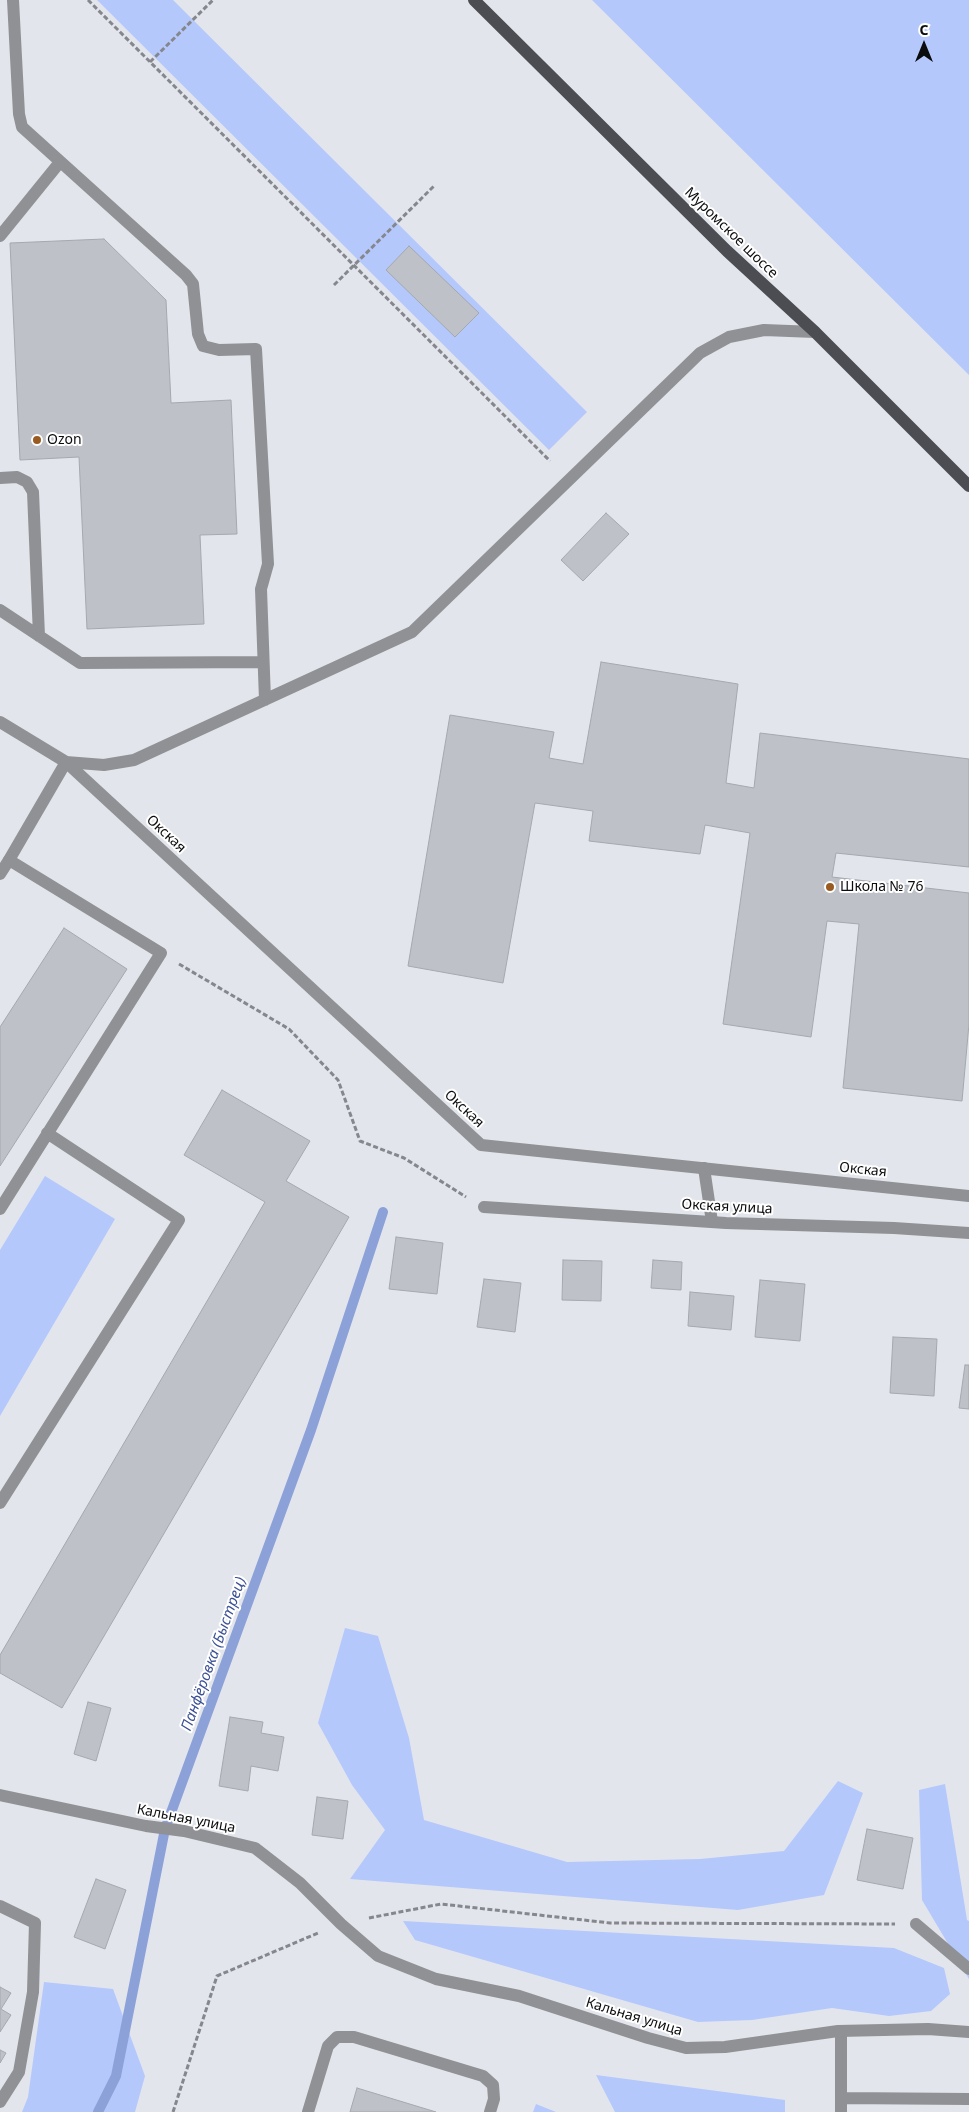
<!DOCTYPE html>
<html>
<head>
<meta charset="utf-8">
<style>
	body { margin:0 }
	#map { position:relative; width:969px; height:2112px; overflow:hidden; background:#e2e5ec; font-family:"Noto Sans",sans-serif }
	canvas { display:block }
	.north { position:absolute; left:899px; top:20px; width:50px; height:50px; -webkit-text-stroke:4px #fff; paint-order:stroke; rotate:0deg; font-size:14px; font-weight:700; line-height:20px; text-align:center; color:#0b0c0e }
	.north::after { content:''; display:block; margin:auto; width:18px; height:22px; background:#0b0c0e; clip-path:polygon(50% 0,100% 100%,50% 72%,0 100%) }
</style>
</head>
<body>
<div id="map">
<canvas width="969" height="2112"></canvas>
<div class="north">С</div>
</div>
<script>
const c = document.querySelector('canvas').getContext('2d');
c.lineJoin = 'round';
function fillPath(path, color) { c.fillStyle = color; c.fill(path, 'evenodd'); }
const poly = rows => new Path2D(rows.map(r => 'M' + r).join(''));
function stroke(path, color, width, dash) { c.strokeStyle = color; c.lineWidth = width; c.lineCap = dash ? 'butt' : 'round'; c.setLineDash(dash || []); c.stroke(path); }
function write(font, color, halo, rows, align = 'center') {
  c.font = font + ' "Noto Sans",sans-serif'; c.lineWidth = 4; c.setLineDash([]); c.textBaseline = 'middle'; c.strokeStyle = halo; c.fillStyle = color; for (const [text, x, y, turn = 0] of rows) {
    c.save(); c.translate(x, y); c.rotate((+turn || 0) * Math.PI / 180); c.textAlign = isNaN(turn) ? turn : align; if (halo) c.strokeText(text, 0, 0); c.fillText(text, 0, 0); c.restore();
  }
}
const green = poly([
	[97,0,173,0,587,412,549,450],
	[592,0,969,0,969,375,968,374],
	[45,1176,115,1219,0,1416,0,1250],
	[345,1628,378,1636,409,1738,424,1820,567,1862,700,1859,784,1851,838,1781,863,1793,824,1895,738,1910,350,1879,385,1830,352,1785,318,1723],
	[945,1784,967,1920,969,1921,969,1979,922,1900,919,1790],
	[403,1921,894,1948,944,1968,950,1994,931,2011,889,2016,832,2008,752,2020,698,2022,415,1940],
	[44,1982,113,1989,145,2076,135,2112,22,2112,28,2097],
	[596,2075,785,2100,785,2112,615,2112],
	[536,2104,556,2112,533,2112]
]);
const stream = poly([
	[98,2112,116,2076,165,1829,311,1430,383,1212]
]);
const building = poly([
	[104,239,166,300,171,403,231,400,237,534,200,535,204,624,87,629,79,457,20,460,10,243,104,239],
	[409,246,479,313,455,337,386,270,409,246],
	[606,513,629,534,583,581,561,560,606,513],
	[601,662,738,684,726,783,754,788,760,733,969,759,969,867,836,853,832,877,969,893,969,1024,962,1101,843,1088,859,924,827,921,811,1037,723,1024,750,833,705,825,700,854,589,841,593,811,535,803,503,983,408,966,450,715,554,732,549,758,583,764,601,662],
	[64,928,127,969,0,1166,0,1027,64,928],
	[222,1090,310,1141,286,1181,349,1217,62,1708,0,1673,0,1655,265,1202,184,1155,222,1090],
	[396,1237,443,1243,437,1294,389,1289,396,1237],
	[563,1260,602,1261,601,1301,562,1300,563,1260],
	[653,1260,682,1262,681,1290,651,1288,653,1260],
	[484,1279,521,1283,515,1332,477,1327,484,1279],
	[760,1280,805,1284,800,1341,755,1337,760,1280],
	[690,1292,734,1296,731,1330,688,1326,690,1292],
	[893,1337,937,1339,934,1396,890,1393,893,1337],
	[965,1365,969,1365,969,1409,959,1408,965,1365],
	[88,1702,111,1708,96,1761,74,1754,88,1702],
	[230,1717,263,1722,261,1733,284,1737,278,1771,251,1766,248,1791,219,1786,230,1717],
	[317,1797,348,1801,343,1839,312,1835,317,1797],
	[867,1829,913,1838,903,1889,857,1880,867,1829],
	[96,1879,126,1890,105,1949,74,1937,96,1879],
	[0,1987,11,1993,1,2009,11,2015,0,2032,0,1987],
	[0,2050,6,2053,0,2063,0,2050],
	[357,2088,436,2112,350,2112,357,2088]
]);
const path = poly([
	[88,0,550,461],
	[150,62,213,0],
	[334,285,434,186],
	[179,964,289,1029,338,1080,360,1141,404,1158,466,1197],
	[369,1918,441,1904,610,1923,895,1924],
	[173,2112,217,1976,318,1933]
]);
const lane = poly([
	[13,0,19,114,22,127,186,275,193,284,198,334,203,346,219,350,256,349,268,564,261,589,265,700],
	[0,236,60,162],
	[0,478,17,477,27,482,33,492,39,636],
	[0,610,80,663,263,662],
	[0,722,66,762],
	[704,1168,712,1222],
	[0,1209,161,953,9,860,66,762,104,765,134,760,412,632,700,353,729,337,764,330,815,332],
	[0,1503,179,1220,47,1133],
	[0,1906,35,1923,33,1992,19,2072,0,2102],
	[916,1924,969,1969],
	[841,2031,841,2098,969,2099],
	[841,2098,841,2112],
	[308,2112,328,2046,337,2037,354,2037,483,2076,493,2085,494,2099,490,2112]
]);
const street = poly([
	[66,762,481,1145,969,1196],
	[0,874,9,860],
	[484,1207,726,1223,894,1228,969,1233],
	[0,1795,146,1826,184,1831,255,1848,300,1883,341,1924,378,1956,436,1979,519,1996,648,2038,686,2048,725,2047,838,2031,928,2029,969,2032]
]);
const primary = poly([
	[474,0,727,251,815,332,969,486]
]);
const markers = [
	[37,440,5,"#995b21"],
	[830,887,5,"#995b21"]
];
const streetNames = [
	["Муромское шоссе",731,233,44],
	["Окская",166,834,43],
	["Окская",464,1109,43],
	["Окская",863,1170,6],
	["Окская улица",727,1207,3],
	["Кальная улица",186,1819,11],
	["Кальная улица",634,2017,17]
];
const poiNames = [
	["Ozon",47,440],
	["Школа № 76",840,887]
];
const waterNames = [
	["Панфёровка (Быстрец)",214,1654,-70]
];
fillPath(green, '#b5c8fc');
stroke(stream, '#8da1d9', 10);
fillPath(building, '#bec1c8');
stroke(building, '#a5a8af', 1);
stroke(path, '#85878c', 3, [5, 2.5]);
stroke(lane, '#909194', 12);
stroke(street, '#909194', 12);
stroke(primary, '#4b4d52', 12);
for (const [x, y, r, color] of markers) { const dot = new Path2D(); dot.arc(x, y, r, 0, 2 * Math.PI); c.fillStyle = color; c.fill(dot); stroke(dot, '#fff', 2); }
write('14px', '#0b0c0e', '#fff', streetNames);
write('14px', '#0b0c0e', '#fff', poiNames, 'left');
write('italic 15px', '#3c5095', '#fff', waterNames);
</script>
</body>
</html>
